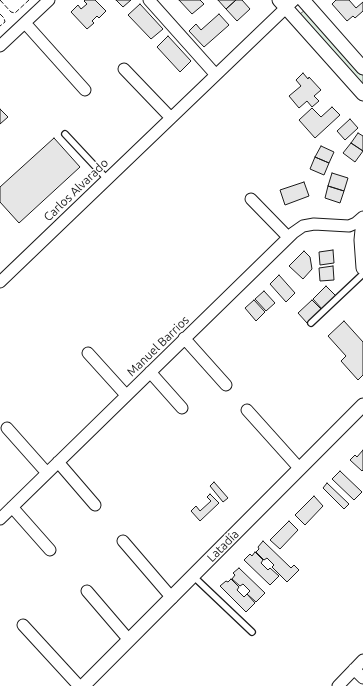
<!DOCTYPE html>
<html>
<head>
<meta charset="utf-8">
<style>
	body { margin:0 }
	canvas { display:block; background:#fff }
</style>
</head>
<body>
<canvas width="363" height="686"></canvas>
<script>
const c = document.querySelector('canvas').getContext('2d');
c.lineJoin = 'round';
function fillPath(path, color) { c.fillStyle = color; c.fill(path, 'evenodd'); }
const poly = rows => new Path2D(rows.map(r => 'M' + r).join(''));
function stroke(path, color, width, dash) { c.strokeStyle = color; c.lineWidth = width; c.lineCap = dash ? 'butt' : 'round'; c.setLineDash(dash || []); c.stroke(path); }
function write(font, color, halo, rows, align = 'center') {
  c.font = font + ' Ubuntu,sans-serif'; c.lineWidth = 3; c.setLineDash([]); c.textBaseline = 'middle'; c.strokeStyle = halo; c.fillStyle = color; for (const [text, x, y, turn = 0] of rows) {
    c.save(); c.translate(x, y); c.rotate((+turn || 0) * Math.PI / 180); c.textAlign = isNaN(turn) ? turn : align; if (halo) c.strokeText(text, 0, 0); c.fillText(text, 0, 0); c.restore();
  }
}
const green = poly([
	[305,10,363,74,363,86,300,14,305,10]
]);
const building = poly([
	[85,0,95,0,106,11,99,18,97,16,92,21,94,23,87,29,71,12,78,5,81,9,87,4,84,1,85,0],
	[116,0,131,0,123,7,116,0],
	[179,0,200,0,204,4,192,14,179,0],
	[218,0,236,0,226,9,218,0],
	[236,0,242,0,250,9,237,21,226,9,236,0],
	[336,0,349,0,356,8,363,2,363,11,355,18,353,16,347,21,332,4,336,0],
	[140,4,163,29,151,39,128,15,140,4],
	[219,14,229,25,204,47,189,31,196,24,201,30,219,14],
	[168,36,191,61,180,72,157,47,168,36],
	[303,73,308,79,309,77,321,90,314,96,319,101,312,107,307,101,299,108,289,96,301,86,296,80,303,73],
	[332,107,340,115,315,138,299,120,312,108,321,117,332,107],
	[0,109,8,117,0,124,0,109],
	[350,119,358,128,345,140,337,131,350,119],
	[358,133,363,136,363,151,351,143,358,133],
	[54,138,80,167,19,223,0,202,0,187,54,138],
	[351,143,363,151,355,162,343,153,351,143],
	[321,146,334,152,329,163,315,157,321,146],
	[315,157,329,163,324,175,310,169,315,157],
	[332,173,348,178,344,191,328,186,332,173],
	[304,182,309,196,285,205,280,190,304,182],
	[328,186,344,191,340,203,325,198,328,186],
	[333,250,334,263,320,265,319,252,333,250],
	[304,251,310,257,312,269,303,279,289,266,304,251],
	[333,266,334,280,320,281,319,268,333,266],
	[279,275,295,293,286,302,270,284,279,275],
	[326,286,336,296,322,309,313,299,326,286],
	[264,291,275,303,266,311,255,299,264,291],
	[254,300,265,312,256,321,245,308,254,300],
	[312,300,321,309,307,323,298,313,312,300],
	[344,321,363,342,363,375,358,380,341,361,346,356,328,336,344,321],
	[363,450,363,470,362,471,350,460,355,455,357,457,363,450],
	[340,471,362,492,354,500,332,479,340,471],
	[214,482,228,498,223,502,210,486,214,482],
	[327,483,349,504,344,509,323,488,327,483],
	[210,494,219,503,200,521,191,511,196,506,200,511,211,501,207,497,210,494],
	[314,496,323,506,305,525,295,515,314,496],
	[289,521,298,530,280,549,270,540,289,521],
	[263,541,291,568,294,565,299,570,287,582,272,567,274,565,267,558,264,560,256,552,259,549,258,547,263,541],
	[255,552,263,560,261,563,268,570,270,568,279,576,270,585,244,560,250,554,252,556,255,552],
	[239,568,265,593,256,602,247,594,250,591,243,584,240,586,232,579,235,575,233,573,239,568],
	[231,579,239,587,237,590,244,597,247,594,255,603,246,612,220,586,226,581,228,582,231,579]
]);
const service = poly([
	[65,134,107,179],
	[311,323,363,274],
	[193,576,252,632]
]);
const minor = poly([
	[149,0,216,75],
	[25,23,85,90],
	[0,46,49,0],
	[124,69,171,118],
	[251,199,288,237],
	[0,282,294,0],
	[184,338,226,385],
	[88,353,126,395],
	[150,372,182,408],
	[247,410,300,469],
	[7,428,47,473],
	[58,462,95,505],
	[12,507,50,550],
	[0,519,293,233,303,226,314,224,349,226,356,223,363,217],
	[123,541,172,598],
	[87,591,129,640],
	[23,625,79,686],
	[354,669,363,678],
	[338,686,363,660]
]);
const tertiary = poly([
	[279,0,363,94],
	[303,0,363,68],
	[363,220,361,240,363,268],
	[83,686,363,405]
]);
const fence = poly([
	[0,0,11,12,15,13,29,0],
	[0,14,4,18,5,22,0,26]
]);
const streetNames = [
	["Carlos Alvarado",76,190,-44],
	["Manuel Barrios",158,346,-44],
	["Latadía",223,546,-45]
];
fillPath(green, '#e0efe3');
stroke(green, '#6a6a6a', 1);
fillPath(building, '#e6e6e6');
stroke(building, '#1a1a1a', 1);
stroke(service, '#1a1a1a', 8);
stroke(minor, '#1a1a1a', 13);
stroke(tertiary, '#1a1a1a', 15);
stroke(service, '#fff', 5.5);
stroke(minor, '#fff', 11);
stroke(tertiary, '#fff', 13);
stroke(fence, '#1a1a1a', 1, [5, 2]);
write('12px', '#1a1a1a', '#fff', streetNames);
</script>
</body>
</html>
